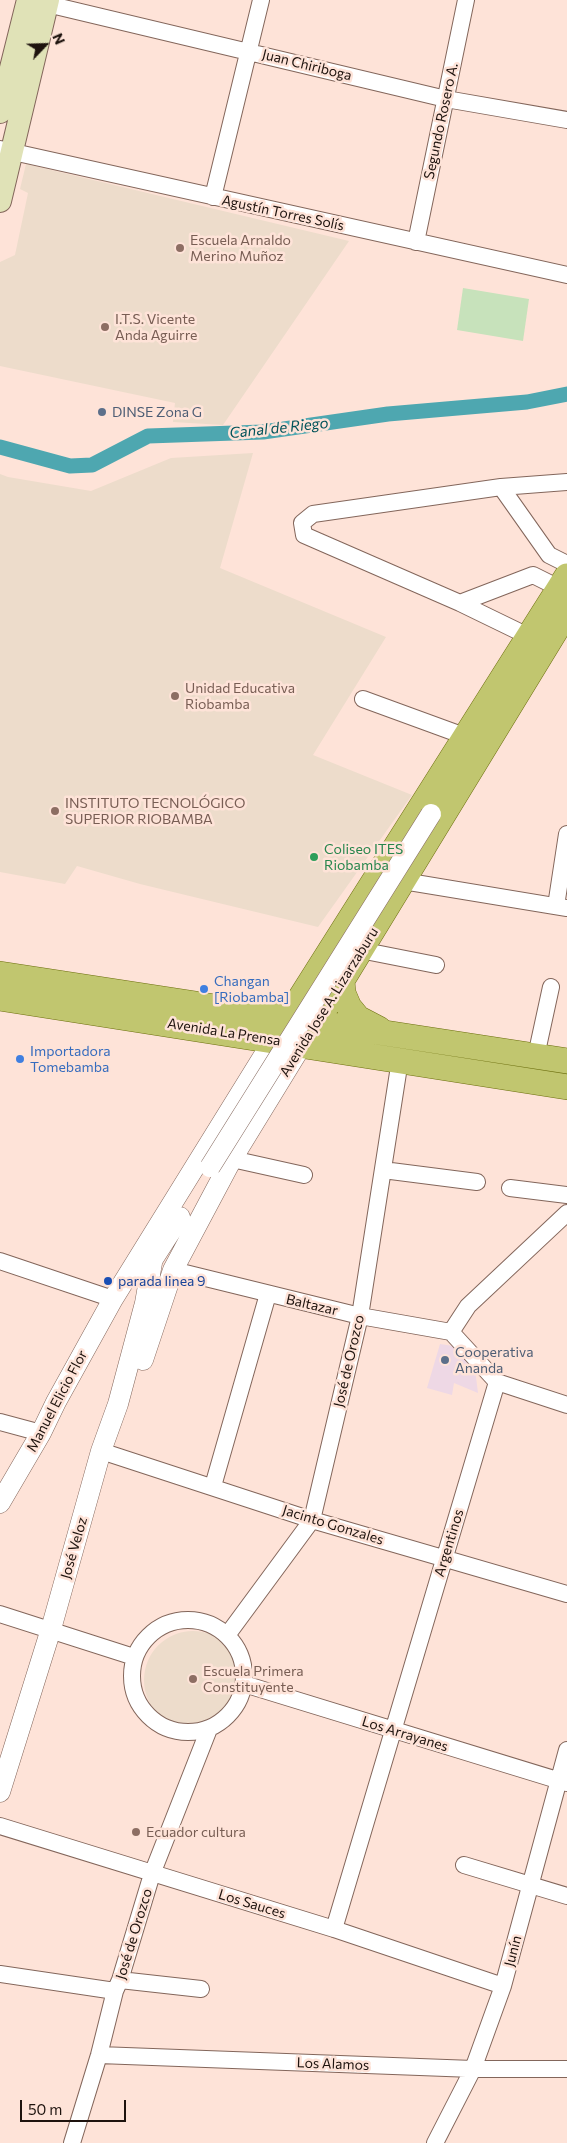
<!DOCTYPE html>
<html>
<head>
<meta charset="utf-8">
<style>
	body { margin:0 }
	#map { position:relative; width:567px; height:2143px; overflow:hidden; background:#fee3d8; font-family:Commissioner,sans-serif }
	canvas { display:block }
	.north { position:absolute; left:20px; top:20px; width:50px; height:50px; -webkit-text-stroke:4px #fee3d8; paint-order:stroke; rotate:66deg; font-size:14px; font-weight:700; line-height:20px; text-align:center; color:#1e130e }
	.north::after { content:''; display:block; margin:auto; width:18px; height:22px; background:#1e130e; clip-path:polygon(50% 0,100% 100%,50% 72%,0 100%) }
	.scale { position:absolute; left:20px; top:2100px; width:106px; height:22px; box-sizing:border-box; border:2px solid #1e130e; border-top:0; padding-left:6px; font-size:15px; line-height:18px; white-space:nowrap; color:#1e130e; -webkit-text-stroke:4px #fee3d8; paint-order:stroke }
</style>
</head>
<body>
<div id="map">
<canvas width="567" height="2143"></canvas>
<div class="north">N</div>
<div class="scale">50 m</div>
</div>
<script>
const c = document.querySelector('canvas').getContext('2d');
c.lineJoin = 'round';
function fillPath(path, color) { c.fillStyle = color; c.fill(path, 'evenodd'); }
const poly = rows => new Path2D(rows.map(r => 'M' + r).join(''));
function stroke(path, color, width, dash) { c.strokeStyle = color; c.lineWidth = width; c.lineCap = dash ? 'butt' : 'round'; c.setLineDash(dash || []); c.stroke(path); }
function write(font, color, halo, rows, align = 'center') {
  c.font = font + ' Commissioner,sans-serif'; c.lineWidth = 5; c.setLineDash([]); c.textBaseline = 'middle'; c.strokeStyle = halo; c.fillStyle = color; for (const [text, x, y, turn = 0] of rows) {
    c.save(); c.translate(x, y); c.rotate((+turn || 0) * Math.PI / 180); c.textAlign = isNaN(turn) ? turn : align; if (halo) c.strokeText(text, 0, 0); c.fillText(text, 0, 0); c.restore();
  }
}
const commercial = poly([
	[440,1344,453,1346,475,1369,478,1393,454,1383,452,1395,427,1388]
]);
const education = poly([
	[26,164,349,241,223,425,173,422,175,403,0,366,0,262,15,255,28,193,20,189],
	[253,453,220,568,386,637,313,755,412,795,318,927,140,884,77,866,65,884,0,872,0,474,8,477,91,491,171,458],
	'144 1680a49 49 0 1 1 98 0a49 49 0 1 1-98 0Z'
]);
const green = poly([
	[463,288,529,299,523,341,457,330]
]);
const canal = poly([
	[0,447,70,466,92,465,148,436,263,432,388,414,527,402,567,394]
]);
const minor = poly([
	[47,4,446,99,567,120],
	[0,149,567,275],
	[213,197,261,0],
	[416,242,466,0],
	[501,487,549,555,567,564],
	[460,603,533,575,559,588],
	[530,637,460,603,304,535,302,523,313,514,501,487,567,482],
	[363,699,467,737],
	[403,881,567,908],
	[556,906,567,834],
	[360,950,436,965],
	[536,1056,551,987],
	[232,1159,304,1175],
	[383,1170,477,1182],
	[510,1188,567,1195],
	[0,1261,113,1299],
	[173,1270,360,1316,451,1332],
	[451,1332,468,1306,567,1213],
	[451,1332,497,1382],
	[497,1382,567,1405],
	[0,1422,41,1433],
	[101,1451,312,1520,567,1594],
	[213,1486,268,1294],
	[0,1614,134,1657],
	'132 1676a56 56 0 1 1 112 0a56 56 0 1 1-112 0Z',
	[228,1634,312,1520,360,1316,400,1060],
	[244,1684,567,1783],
	[0,1826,334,1929,503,1986],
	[464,1865,567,1896],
	[334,1929,497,1382],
	[0,1974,115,1991],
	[120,1980,201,1989],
	[99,2055,473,2069,567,2069],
	[72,2143,99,2055,115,1991,120,1980,152,1874,209,1729],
	[435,2143,473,2069,503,1986,567,1750]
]);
const tertiary = poly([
	[144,1273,180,1217],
	[143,1360,173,1270,232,1159,308,1035],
	[0,1503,41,1433,56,1402,113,1299,279,1031],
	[0,1792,51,1629,101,1451,118,1404,145,1303,152,1263]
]);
const secondary = poly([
	[0,112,28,0],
	[0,201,48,0]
]);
const primary = poly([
	[0,974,567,1061],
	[342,980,343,993,349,1007,358,1018,379,1029],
	[0,998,567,1087],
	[287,1019,567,576],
	[316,1023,567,612]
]);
const tertiaryBridge = poly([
	[210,1167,431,814]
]);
const markers = [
	[180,248,5,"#8d6e63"],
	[105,327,5,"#8d6e63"],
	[102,412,5,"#5c6f8a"],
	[175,696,5,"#8d6e63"],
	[55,811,5,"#8d6e63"],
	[314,857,5,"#2e9e5b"],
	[204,989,5,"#3f7fe0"],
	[20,1059,5,"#3f7fe0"],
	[108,1281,5,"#1a4fb4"],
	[445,1360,5,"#5c6f8a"],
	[193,1679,5,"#8d6e63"],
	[136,1832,5,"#8d6e63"]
];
const streetNames = [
	["Juan Chiriboga",307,65,14],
	["Segundo Rosero A.",441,121,-78],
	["Agustín Torres Solís",283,213,12],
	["Avenida Jose A. Lizarzaburu",329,1002,-58],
	["Avenida La Prensa",224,1032,9],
	["Baltazar",312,1305,13],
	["José de Orozco",349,1361,-77],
	["Manuel Elicio Flor",57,1401,-62],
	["Jacinto Gonzales",333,1525,17],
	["Argentinos",449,1543,-73],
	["José Veloz",74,1548,-74],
	["Los Arrayanes",405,1734,17],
	["Los Sauces",252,1904,17],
	["José de Orozco",134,1934,-73],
	["Junín",513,1951,-75],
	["Los Alamos",333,2064,2]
];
const educationNames = [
	["Escuela Arnaldo",190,240],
	["Merino Muñoz",190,256],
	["I.T.S. Vicente",115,319],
	["Anda Aguirre",115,335],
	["Unidad Educativa",185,688],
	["Riobamba",185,704],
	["INSTITUTO TECNOLÓGICO",65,803],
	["SUPERIOR RIOBAMBA",65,819],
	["Escuela Primera",203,1671],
	["Constituyente",203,1687],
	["Ecuador cultura",146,1832]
];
const serviceNames = [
	["DINSE Zona G",112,412],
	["Cooperativa",455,1352],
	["Ananda",455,1368]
];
const leisureNames = [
	["Coliseo ITES",324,849],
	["Riobamba",324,865]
];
const shopNames = [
	["Changan",214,981],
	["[Riobamba]",214,997],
	["Importadora",30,1051],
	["Tomebamba",30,1067]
];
const transitNames = [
	["parada linea 9",118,1281]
];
const waterNames = [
	["Canal de Riego",279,428,-6]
];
fillPath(commercial, '#eed8e5');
fillPath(education, '#eddccb');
fillPath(green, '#c7e2bb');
stroke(canal, '#4ea7b0', 15);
stroke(minor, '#83665b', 18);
stroke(tertiary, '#83665b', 21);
stroke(secondary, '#83665b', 24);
stroke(primary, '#6d6f0f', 26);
stroke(minor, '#fff', 16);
stroke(tertiary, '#fff', 20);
stroke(secondary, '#e0e2b7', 22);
stroke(primary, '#c1c66f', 25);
stroke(tertiaryBridge, '#83665b', 21, []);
stroke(tertiaryBridge, '#fff', 20);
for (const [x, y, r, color] of markers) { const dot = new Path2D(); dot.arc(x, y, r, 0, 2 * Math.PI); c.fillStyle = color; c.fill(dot); stroke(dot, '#fee3d8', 2); }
write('14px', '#1e130e', '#fee3d8', streetNames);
write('14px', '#785e54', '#fee3d8', educationNames, 'left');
write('14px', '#4e5e75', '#fee3d8', serviceNames, 'left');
write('14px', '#27864d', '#fee3d8', leisureNames, 'left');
write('14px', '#366cbe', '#fee3d8', shopNames, 'left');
write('14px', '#164399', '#fee3d8', transitNames, 'left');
write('italic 15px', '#005259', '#fee3d8', waterNames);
</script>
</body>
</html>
